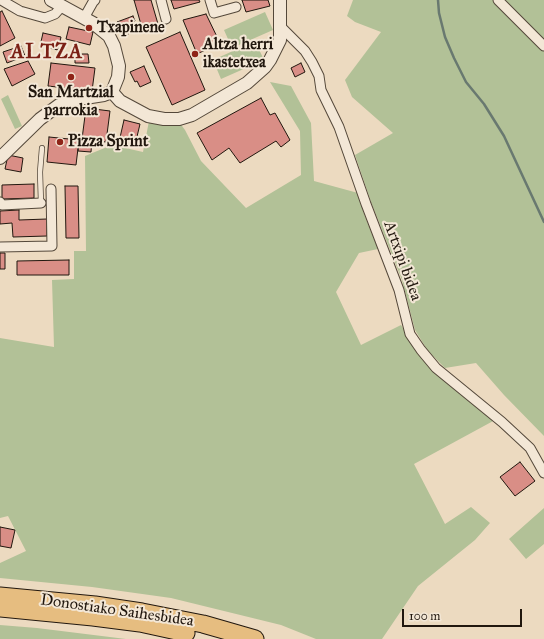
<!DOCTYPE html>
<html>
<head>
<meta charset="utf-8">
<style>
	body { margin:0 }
	#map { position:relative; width:544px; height:639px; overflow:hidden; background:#ecdac0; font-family:"IM FELL Great Primer",serif }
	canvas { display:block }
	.scale { position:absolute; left:402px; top:609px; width:120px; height:18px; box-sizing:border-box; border:2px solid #21170e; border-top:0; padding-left:5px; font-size:12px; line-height:14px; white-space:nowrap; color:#21170e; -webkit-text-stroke:3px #f3e7d6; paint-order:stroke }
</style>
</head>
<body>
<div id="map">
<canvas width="544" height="639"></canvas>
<div class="scale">100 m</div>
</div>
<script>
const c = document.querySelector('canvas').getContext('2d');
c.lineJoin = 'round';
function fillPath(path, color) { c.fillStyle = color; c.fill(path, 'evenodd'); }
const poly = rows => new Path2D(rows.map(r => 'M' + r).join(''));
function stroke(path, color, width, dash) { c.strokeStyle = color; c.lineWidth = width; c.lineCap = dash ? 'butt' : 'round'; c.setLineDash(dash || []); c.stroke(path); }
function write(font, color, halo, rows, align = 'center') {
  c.font = font + ' "IM FELL Great Primer",serif'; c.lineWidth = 4; c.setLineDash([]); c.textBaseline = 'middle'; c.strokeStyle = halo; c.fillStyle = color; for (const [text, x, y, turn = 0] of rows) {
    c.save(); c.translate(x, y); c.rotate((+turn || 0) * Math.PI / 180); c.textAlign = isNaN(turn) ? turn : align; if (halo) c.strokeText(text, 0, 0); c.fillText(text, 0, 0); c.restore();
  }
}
const green = poly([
	[353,0,544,0,544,436,504,395,476,363,445,368,428,351,415,330,402,280,371,202,355,155,393,133,352,97,345,80,381,32,355,22,347,16],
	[265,12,273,30,232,48,224,30],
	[255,41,264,60,221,79,213,60],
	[270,82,291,86,311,123,314,181,358,193,364,214,378,249,359,253,336,292,361,345,401,325,427,364,495,420,414,464,445,524,471,507,490,523,475,540,418,586,382,639,316,639,281,625,171,598,92,587,0,578,0,563,26,551,8,516,0,518,0,338,54,347,52,280,74,279,74,251,86,251,85,156,112,145,143,152,149,121,179,122,185,130,201,161,246,208,301,175,300,131],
	[8,95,22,126,15,129,1,99],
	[544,508,544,544,526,559,509,539],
	[0,625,37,628,126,639,0,639]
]);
const stream = poly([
	[438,0,439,13,445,37,454,58,466,82,484,104,504,136,544,222]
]);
const building = poly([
	[134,0,151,0,158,24,142,28,134,0],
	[171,0,199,0,200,2,174,9,171,0],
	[242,0,268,0,270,6,246,12,242,0],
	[2,11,15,38,0,46,0,12,2,11],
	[206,14,220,43,197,54,183,20,206,14],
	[133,16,135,21,130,24,133,32,123,36,117,22,133,16],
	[69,27,93,32,90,45,66,39,69,27],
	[180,32,205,90,172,105,146,47,180,32],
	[43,33,61,37,58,50,40,46,43,33],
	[21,46,25,56,7,63,3,52,21,46],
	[75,54,88,54,89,63,75,63,75,54],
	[28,61,35,74,12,86,4,69,28,61],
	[51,63,95,68,92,91,48,86,51,63],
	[301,63,305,72,295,77,291,68,301,63],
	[144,66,151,82,140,87,137,81,135,82,130,72,144,66],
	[261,98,270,115,275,113,290,140,281,147,276,141,240,163,229,148,212,160,197,133,261,98],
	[86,108,110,111,106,142,82,139,86,108],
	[124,120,140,124,135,145,119,142,124,120],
	[49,137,79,140,76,165,47,162,49,137],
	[82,139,92,140,91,152,78,151,79,140,82,141,82,139],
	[8,155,23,158,21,172,5,169,8,155],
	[34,184,34,198,2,199,2,185,34,184],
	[65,186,78,186,79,238,66,238,65,186],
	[19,210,19,220,47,219,47,236,13,237,12,223,0,224,0,211,19,210],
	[0,253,5,253,5,269,0,269,0,253],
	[69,260,69,275,17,275,17,261,69,260],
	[520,462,535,481,515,496,500,477,520,462],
	[0,527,15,530,11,548,0,546,0,527]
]);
const service = poly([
	[41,203,40,172,42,148]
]);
const minor = poly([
	[1,0,20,11,45,18,55,14,62,6],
	[161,0,166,19],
	[210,0,214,13,236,7],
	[498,0,544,46],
	[84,18,93,2,95,0],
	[280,26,305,51,312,62,319,76,321,90,339,127,366,204,399,290,410,334,421,350,436,368,502,422,530,448,544,473],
	[0,202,2,205,41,203],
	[0,247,52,246,51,189]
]);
const tertiary = poly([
	[51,0,93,23,109,36,114,46,119,66,118,77,112,92],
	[112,92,120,101,148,116,164,119,179,119,192,115,247,83,265,67,270,60,280,40,280,0],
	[0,158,40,119,59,105,72,100,104,95,112,92]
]);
const motorway = poly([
	[0,596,95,605,142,612,203,624,255,639],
	[0,608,93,617,140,623,186,633]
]);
const markers = [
	[89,28,4,"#8f2418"],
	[195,54,4,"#8f2418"],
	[71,77,4,"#8f2418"],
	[60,142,4,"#8f2418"]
];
const poiNames = [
	["Txapinene",97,28],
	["Altza herri",203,45],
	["ikastetxea",203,63],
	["San Martzial",71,93,"center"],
	["parrokia",71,111,"center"],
	["Pizza Sprint",68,142]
];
const streetNames = [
	["Artxipi bidea",402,261,70],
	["Donostiako Saihesbidea",117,611,8]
];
const districtNames = [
	["ALTZA",47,53]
];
fillPath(green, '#b2c197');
stroke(stream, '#697970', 2.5);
fillPath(building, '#d98e86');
stroke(building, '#21170e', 1);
stroke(service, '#54483a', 6);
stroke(minor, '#54483a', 11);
stroke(tertiary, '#54483a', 14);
stroke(motorway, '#21170e', 19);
stroke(service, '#f3e7d6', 4.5);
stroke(minor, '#f3e7d6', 9);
stroke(tertiary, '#f3e7d6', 12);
stroke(motorway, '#e6bd80', 17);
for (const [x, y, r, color] of markers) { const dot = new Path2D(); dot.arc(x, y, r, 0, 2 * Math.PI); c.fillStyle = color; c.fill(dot); stroke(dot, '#f3e7d6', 1.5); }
write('bold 16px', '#21170e', '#f3e7d6', poiNames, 'left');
write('16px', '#21170e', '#f3e7d6', streetNames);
c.letterSpacing = '1px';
write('bold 20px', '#7a1f14', '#f3e7d6', districtNames);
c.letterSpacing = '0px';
</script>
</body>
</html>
